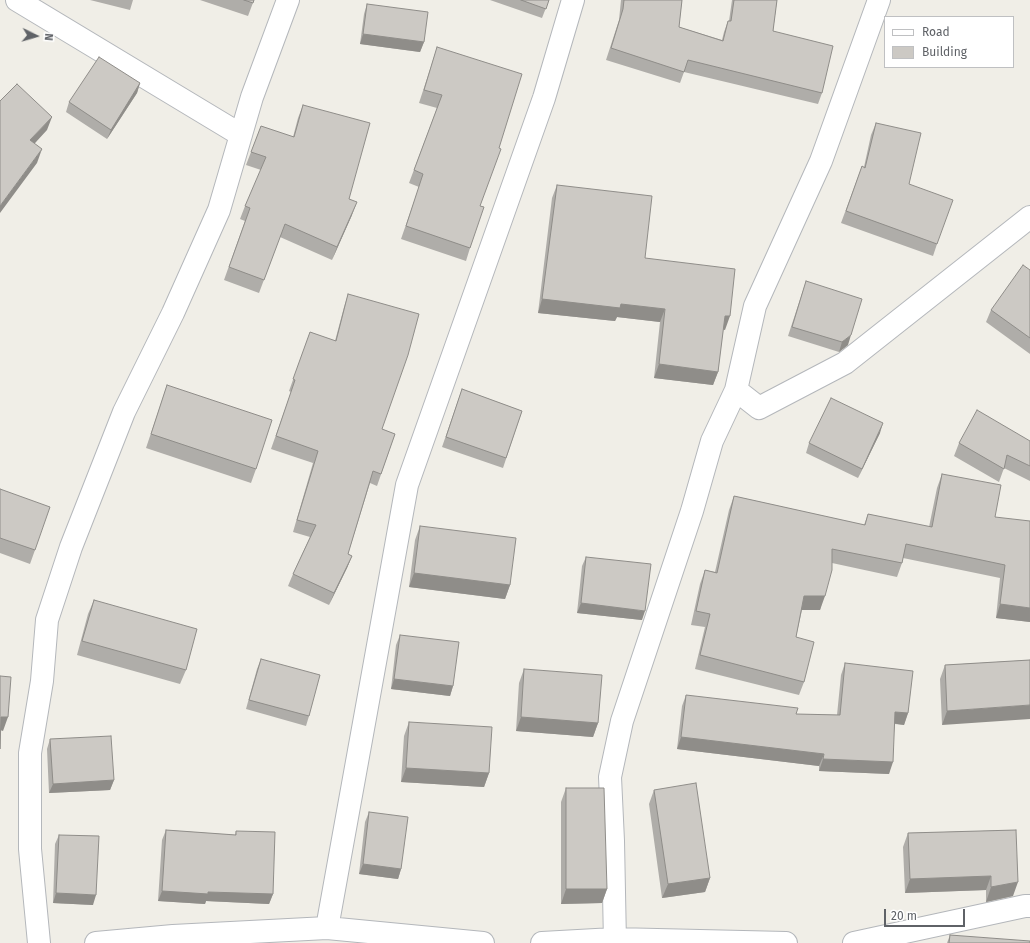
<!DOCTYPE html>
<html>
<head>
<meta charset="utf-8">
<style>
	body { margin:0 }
	#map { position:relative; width:1030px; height:943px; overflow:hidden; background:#f0eee7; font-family:"Fira Sans",sans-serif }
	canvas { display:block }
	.legend { position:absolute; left:884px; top:16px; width:130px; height:52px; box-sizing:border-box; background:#fff; border:1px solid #bfc0c2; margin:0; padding:5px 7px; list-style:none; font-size:12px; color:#5f6267 }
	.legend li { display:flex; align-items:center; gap:8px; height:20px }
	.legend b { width:20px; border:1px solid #bfc0c2 }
	.north { position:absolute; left:16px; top:16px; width:40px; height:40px; -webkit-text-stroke:3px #fff; paint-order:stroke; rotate:95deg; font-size:11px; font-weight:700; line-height:16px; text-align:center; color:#5f6267 }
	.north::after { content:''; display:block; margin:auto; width:14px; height:18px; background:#5f6267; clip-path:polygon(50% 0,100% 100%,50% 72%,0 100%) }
	.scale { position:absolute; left:884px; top:909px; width:81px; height:18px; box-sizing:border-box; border:2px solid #5f6267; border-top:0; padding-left:5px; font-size:12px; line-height:14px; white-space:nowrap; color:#5f6267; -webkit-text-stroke:3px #fff; paint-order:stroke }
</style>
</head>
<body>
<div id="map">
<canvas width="1030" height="943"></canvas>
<ul class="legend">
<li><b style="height:5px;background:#fff"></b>Road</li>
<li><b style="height:11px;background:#ccc9c4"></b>Building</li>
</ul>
<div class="north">N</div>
<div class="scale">20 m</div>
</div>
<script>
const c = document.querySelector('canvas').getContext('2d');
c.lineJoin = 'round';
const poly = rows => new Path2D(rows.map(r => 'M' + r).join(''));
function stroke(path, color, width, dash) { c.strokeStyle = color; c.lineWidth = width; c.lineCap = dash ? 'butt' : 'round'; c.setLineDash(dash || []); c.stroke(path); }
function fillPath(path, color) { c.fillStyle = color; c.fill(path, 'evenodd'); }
const minor = poly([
	[17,0,241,135],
	[736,390,759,408,845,363,1030,217],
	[327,928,407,485,544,98,573,0],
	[39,943,30,849,30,753,42,681,47,620,71,547,124,412,173,313,219,210,252,97,288,0],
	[96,943,173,936,327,928,483,943],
	[542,943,614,939,786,943],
	[615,943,613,841,610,777,622,721,692,511,712,441,736,390,755,306,821,161,879,0],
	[854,943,1025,906,1030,906]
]);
const wall = poly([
	[90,0,133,0,130,10],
	[200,0,254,0,248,16],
	[490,0,549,0,542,18],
	[621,0,682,0,679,27,722,40,724,32,728,21,729,21,732,0,777,0,773,31,822,93,818,104,684,72,680,83,606,60,619,20],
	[367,4,424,42,420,52,360,44,364,14],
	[437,47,480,206,470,248,466,261,401,239,419,187,409,183,437,108,419,103,433,60],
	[140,83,137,93,107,139,66,112,69,102],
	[303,105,349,199,352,215,332,260,280,237,259,293,224,280,245,221,240,219,245,206,261,170,246,165,261,126,293,137,298,118],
	[876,123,909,184,937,244,933,256,841,223,862,166,864,167,871,135],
	[557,185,645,258,725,330,723,329,718,372,713,385,654,378,660,322,617,317,615,321,538,313,552,198],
	[1030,270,1030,354,986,322,991,310],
	[806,281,848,345,839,352,788,336],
	[348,294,382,429,395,434,377,486,370,483,348,554,352,556,347,568,329,605,288,586,293,574,310,537,293,532,313,463,271,449,291,392,289,391,310,332,335,341,344,307],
	[167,385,256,469,251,483,146,448],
	[462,389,522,411,503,468,442,447],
	[880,433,858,478,806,453,809,443],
	[1030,441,1030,481,1004,468,999,482,954,456,959,443],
	[942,474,995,517,1030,622,996,618,1000,578,903,558,902,563,897,577,832,563,820,610,802,610,796,637,804,682,799,695,695,669,705,627,691,625,700,584,705,570,715,572,729,510,734,496,864,525,868,514,929,527,937,488],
	[0,489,35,550,30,564,0,553],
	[420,526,510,585,505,599,409,587,415,540],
	[586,557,642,620,577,613,582,566],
	[94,600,186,670,180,684,77,655,88,614],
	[400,635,453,686,450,696,391,689,396,645],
	[261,659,309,716,306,726,246,709,257,669],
	[1030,660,942,725,940,679,945,665],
	[845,663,908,713,904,725,895,724,889,774,819,771,819,766,677,749,682,706,686,695,796,714,837,715,841,675],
	[524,669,598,723,593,737,516,731,519,683],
	[409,722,489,773,484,787,401,782,404,736],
	[50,739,114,780,110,790,49,793,47,749],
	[566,788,607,889,602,903,561,904,561,802],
	[654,790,710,878,705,892,662,898,649,804],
	[369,812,401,869,398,879,359,874,365,822],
	[166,830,235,835,236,831,273,894,269,904,206,901,205,904,158,901,162,840],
	[1016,830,1013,896,986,902,986,890,905,893,903,847,908,833],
	[59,835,93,905,53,903,55,844],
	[950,935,1030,943,947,943]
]);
const shadedWall = poly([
	[363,34,424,42,420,52,360,44],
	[140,83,137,93,107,139,111,130],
	[52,117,47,130,25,154,30,140],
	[42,149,37,163,0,213,0,206],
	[357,202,352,215,332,260,337,247],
	[542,299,621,304,665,309,660,322,617,317,615,321,538,313],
	[725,316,730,316,725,330,720,329],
	[851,335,848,345,839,352,842,342],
	[659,364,718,372,713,385,654,378],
	[883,423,880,433,858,478,862,469],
	[352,556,347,568,329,605,334,593],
	[414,573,510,585,505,599,409,587],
	[804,596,825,596,820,610,799,610],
	[581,603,645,611,642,620,577,613],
	[1000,604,1030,608,1030,622,996,618],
	[394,679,453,686,450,696,391,689],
	[1030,705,1030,719,942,725,947,711],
	[895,712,908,713,904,725,891,723],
	[1,717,8,717,3,731,0,730],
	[521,717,598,723,593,737,516,731],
	[681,737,824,754,819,766,677,749],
	[823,759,893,762,889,774,819,771],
	[406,768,489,773,484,787,401,782],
	[114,780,110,790,49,793,53,784],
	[363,864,401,869,398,879,359,874],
	[991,876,986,890,905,893,910,879],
	[710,878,705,892,662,898,668,884],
	[1018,882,1013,896,986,902,991,887],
	[566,889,607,889,602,903,561,904],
	[162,891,208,892,273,894,269,904,206,901,205,904,158,901],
	[56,893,96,895,93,905,53,903]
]);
const building = poly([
	[244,0,254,0,253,3,244,0],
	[521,0,549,0,546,9,521,0],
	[624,0,682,0,679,27,723,41,728,21,731,21,734,0,777,0,773,31,833,46,822,93,688,60,684,72,611,48,623,9,624,0],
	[367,4,428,12,424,42,363,34,367,4],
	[437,47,522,74,499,148,501,149,480,206,484,207,470,248,406,226,423,174,414,170,442,95,424,90,437,47],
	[99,57,140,83,111,130,69,102,99,57],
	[17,84,52,117,30,140,42,149,0,206,0,101,17,84],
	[303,105,370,123,349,199,357,202,337,247,285,224,264,280,229,267,250,208,245,206,266,157,251,152,261,126,294,137,303,105],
	[876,123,921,133,909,184,953,200,937,244,846,211,862,166,865,168,876,123],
	[557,185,652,196,645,258,735,269,730,316,725,316,718,372,659,364,665,309,621,304,620,308,542,299,557,185],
	[1023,265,1030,270,1030,338,991,310,1023,265],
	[806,281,862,299,851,335,842,342,792,327,806,281],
	[348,294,419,314,408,355,382,429,395,434,381,474,373,471,348,554,352,556,334,593,293,574,316,525,297,520,318,451,276,436,295,380,293,379,310,332,336,341,348,294],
	[167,385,272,420,256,469,151,434,167,385],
	[462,389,522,411,506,458,446,437,462,389],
	[831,398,883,423,862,469,809,443,831,398],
	[977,410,1030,441,1030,466,1007,455,1004,469,959,443,977,410],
	[942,474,1001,485,995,517,1030,521,1030,608,1000,604,1005,565,906,544,902,563,832,549,832,570,825,596,804,596,796,637,814,642,804,682,700,655,710,614,696,611,705,570,717,573,734,496,865,525,868,514,932,527,942,474],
	[0,489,50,507,35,550,0,538,0,489],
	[420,526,516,538,510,585,414,573,420,526],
	[586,557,651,564,645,611,581,603,586,557],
	[94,600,197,629,186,670,82,641,94,600],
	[400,635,459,642,453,686,394,679,400,635],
	[261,659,320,675,309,716,249,700,261,659],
	[1030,660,1030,705,947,711,945,665,1030,660],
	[845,663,913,671,908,713,895,712,893,762,823,759,824,754,681,737,686,695,798,708,796,714,840,715,845,663],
	[524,669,602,675,598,723,521,717,524,669],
	[0,676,11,677,8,717,1,717,0,749,0,676],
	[409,722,492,727,489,773,406,768,409,722],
	[111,736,114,780,53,784,50,739,111,736],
	[696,783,710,878,668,884,654,790,696,783],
	[566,788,604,788,607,889,566,889,566,788],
	[369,812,408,817,401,869,363,864,369,812],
	[166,830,236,835,236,831,275,832,273,894,208,892,208,894,162,891,166,830],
	[1016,830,1018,882,991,887,991,876,910,879,908,833,1016,830],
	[59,835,99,836,96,895,56,893,59,835],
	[950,935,1030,941,1030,943,949,943,950,935]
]);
stroke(minor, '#b4b7bb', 24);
stroke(minor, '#fff', 22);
fillPath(wall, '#afada9');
fillPath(shadedWall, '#8f8d89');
fillPath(building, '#ccc9c4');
stroke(building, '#8f8d89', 1);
</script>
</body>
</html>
